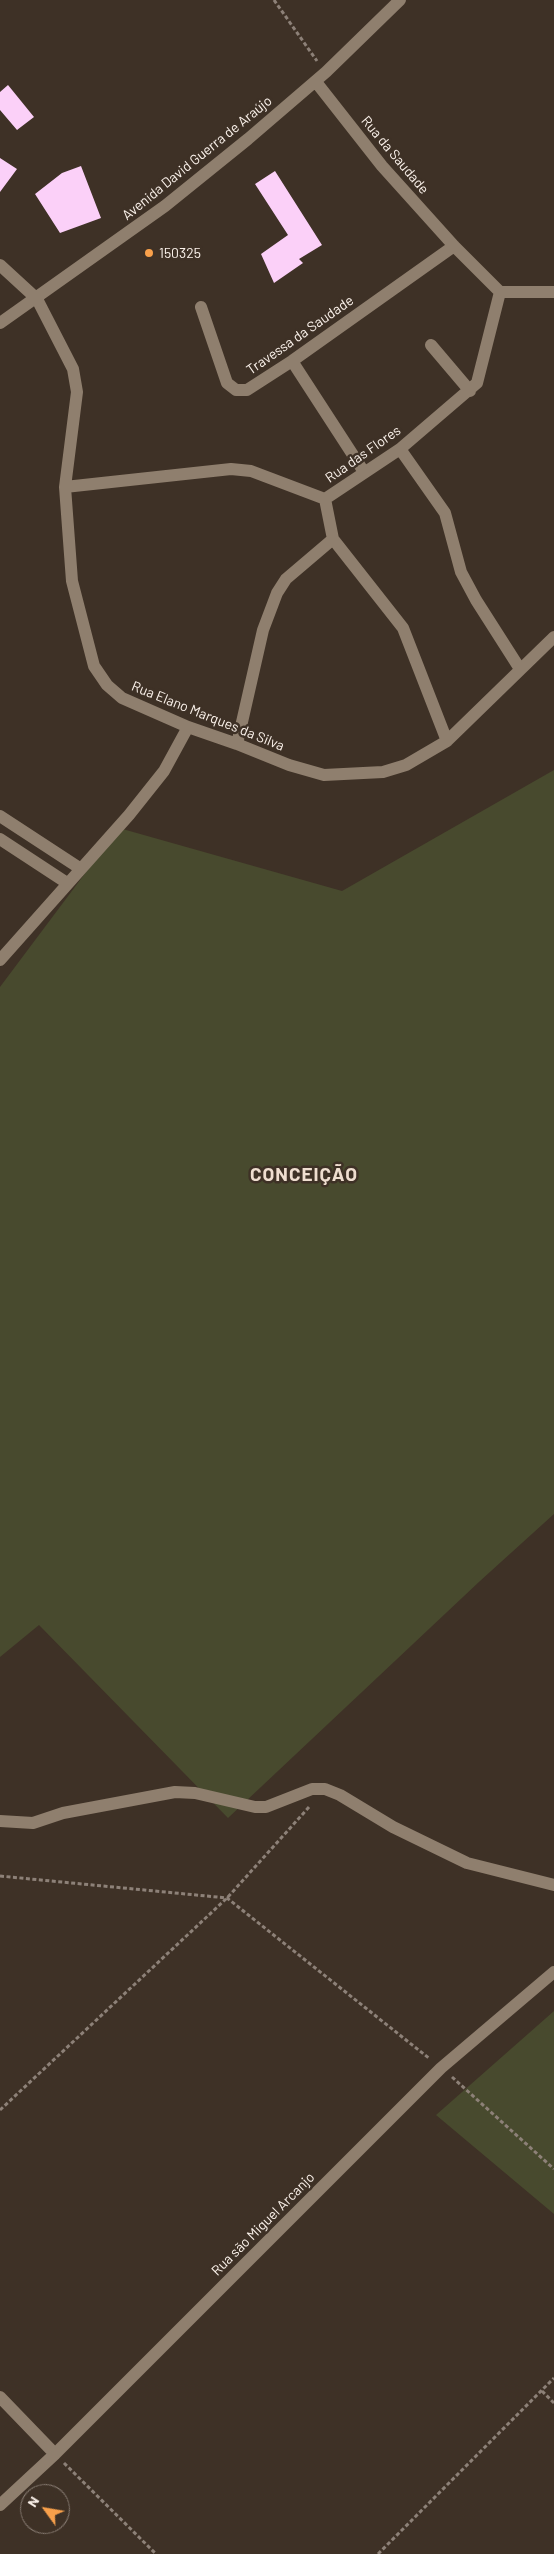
<!DOCTYPE html>
<html>
<head>
<meta charset="utf-8">
<style>
	body { margin:0 }
	#map { position:relative; width:554px; height:2554px; overflow:hidden; background:#3e3126; font-family:Barlow,sans-serif }
	canvas { display:block }
	.north { position:absolute; left:20px; top:2484px; width:50px; height:50px; box-sizing:border-box; background:#3e3126; border:1px solid #8a7e75; border-radius:50%; rotate:302deg; font-size:14px; font-weight:700; line-height:20px; text-align:center; color:#fbf2eb }
	.north::after { content:''; display:block; margin:auto; width:18px; height:22px; background:#f8a04b; clip-path:polygon(50% 0,100% 100%,50% 72%,0 100%) }
</style>
</head>
<body>
<div id="map">
<canvas width="554" height="2554"></canvas>
<div class="north">N</div>
</div>
<script>
const c = document.querySelector('canvas').getContext('2d');
c.lineJoin = 'round';
function fillPath(path, color) { c.fillStyle = color; c.fill(path, 'evenodd'); }
const poly = rows => new Path2D(rows.map(r => 'M' + r).join(''));
function stroke(path, color, width, dash) { c.strokeStyle = color; c.lineWidth = width; c.lineCap = dash ? 'butt' : 'round'; c.setLineDash(dash || []); c.stroke(path); }
function write(font, color, halo, rows, align = 'center') {
  c.font = font + ' Barlow,sans-serif'; c.lineWidth = 5; c.setLineDash([]); c.textBaseline = 'middle'; c.strokeStyle = halo; c.fillStyle = color; for (const [text, x, y, turn = 0] of rows) {
    c.save(); c.translate(x, y); c.rotate((+turn || 0) * Math.PI / 180); c.textAlign = isNaN(turn) ? turn : align; if (halo) c.strokeText(text, 0, 0); c.fillText(text, 0, 0); c.restore();
  }
}
const green = poly([
	[554,770,554,1514,480,1581,228,1818,39,1625,0,1657,0,987,119,828,342,891],
	[554,2011,554,2214,436,2115]
]);
const building = poly([
	[8,85,34,117,17,130,0,110,0,92],
	[0,158,17,169,0,192],
	[81,166,101,218,60,233,35,194,62,173],
	[275,171,322,245,299,259,303,263,274,283,261,254,288,235,255,184]
]);
const path = poly([
	[274,0,317,61],
	[0,1876,227,1898,430,2059],
	[452,2077,554,2169],
	[0,2110,227,1898,310,1806],
	[542,2391,554,2403],
	[64,2463,156,2554],
	[378,2554,554,2378]
]);
const minor = poly([
	[0,265,37,299,73,369,77,392,65,487,72,581,94,666,107,685,122,698,188,727,237,744,289,765,324,775,383,772,406,765,447,741,554,637],
	[500,292,554,292],
	[201,307,227,383,236,390,247,390,292,361,454,246],
	[0,323,165,206,248,139,326,72,400,0],
	[431,345,470,391],
	[292,361,364,472],
	[400,449,445,513,461,572,476,600,520,669],
	[65,487,231,469,251,471,325,499,400,449,477,383,500,292,454,246,382,166,316,82],
	[325,499,333,539,403,628,447,741],
	[237,744,263,630,277,593,286,579,333,539],
	[0,816,81,869],
	[0,839,67,883],
	[0,960,129,815,164,771,188,727],
	[0,1821,33,1823,63,1813,175,1792,195,1793,255,1807,266,1807,312,1789,325,1789,340,1795,393,1827,467,1863,554,1885],
	[0,2397,55,2454],
	[0,2505,55,2454,441,2068,554,1972]
]);
const markers = [
	[149,253,5,"#f8a04b"]
];
const streetNames = [
	["Rua da Saudade",395,155,50],
	["Avenida David Guerra de Araújo",197,158,-39],
	["Travessa da Saudade",300,335,-35],
	["Rua das Flores",363,454,-35],
	["Rua Elano Marques da Silva",208,716,22],
	["Rua são Miguel Arcanjo",263,2224,-45]
];
const poiNames = [
	["150325",159,253]
];
const districtNames = [
	["CONCEIÇÃO",304,1175]
];
fillPath(green, '#484a2e');
fillPath(building, '#fbd0f8');
stroke(path, '#8d8178', 3, [4, 2.5]);
stroke(minor, '#8f7f6e', 12);
for (const [x, y, r, color] of markers) { const dot = new Path2D(); dot.arc(x, y, r, 0, 2 * Math.PI); c.fillStyle = color; c.fill(dot); stroke(dot, '#3e3126', 2); }
write('14px', '#fbf2eb', '#3e3126', streetNames);
write('14px', '#fbf2eb', '#3e3126', poiNames, 'left');
c.letterSpacing = '1px';
write('bold 19px', '#efded0', '#3e3126', districtNames);
c.letterSpacing = '0px';
</script>
</body>
</html>
